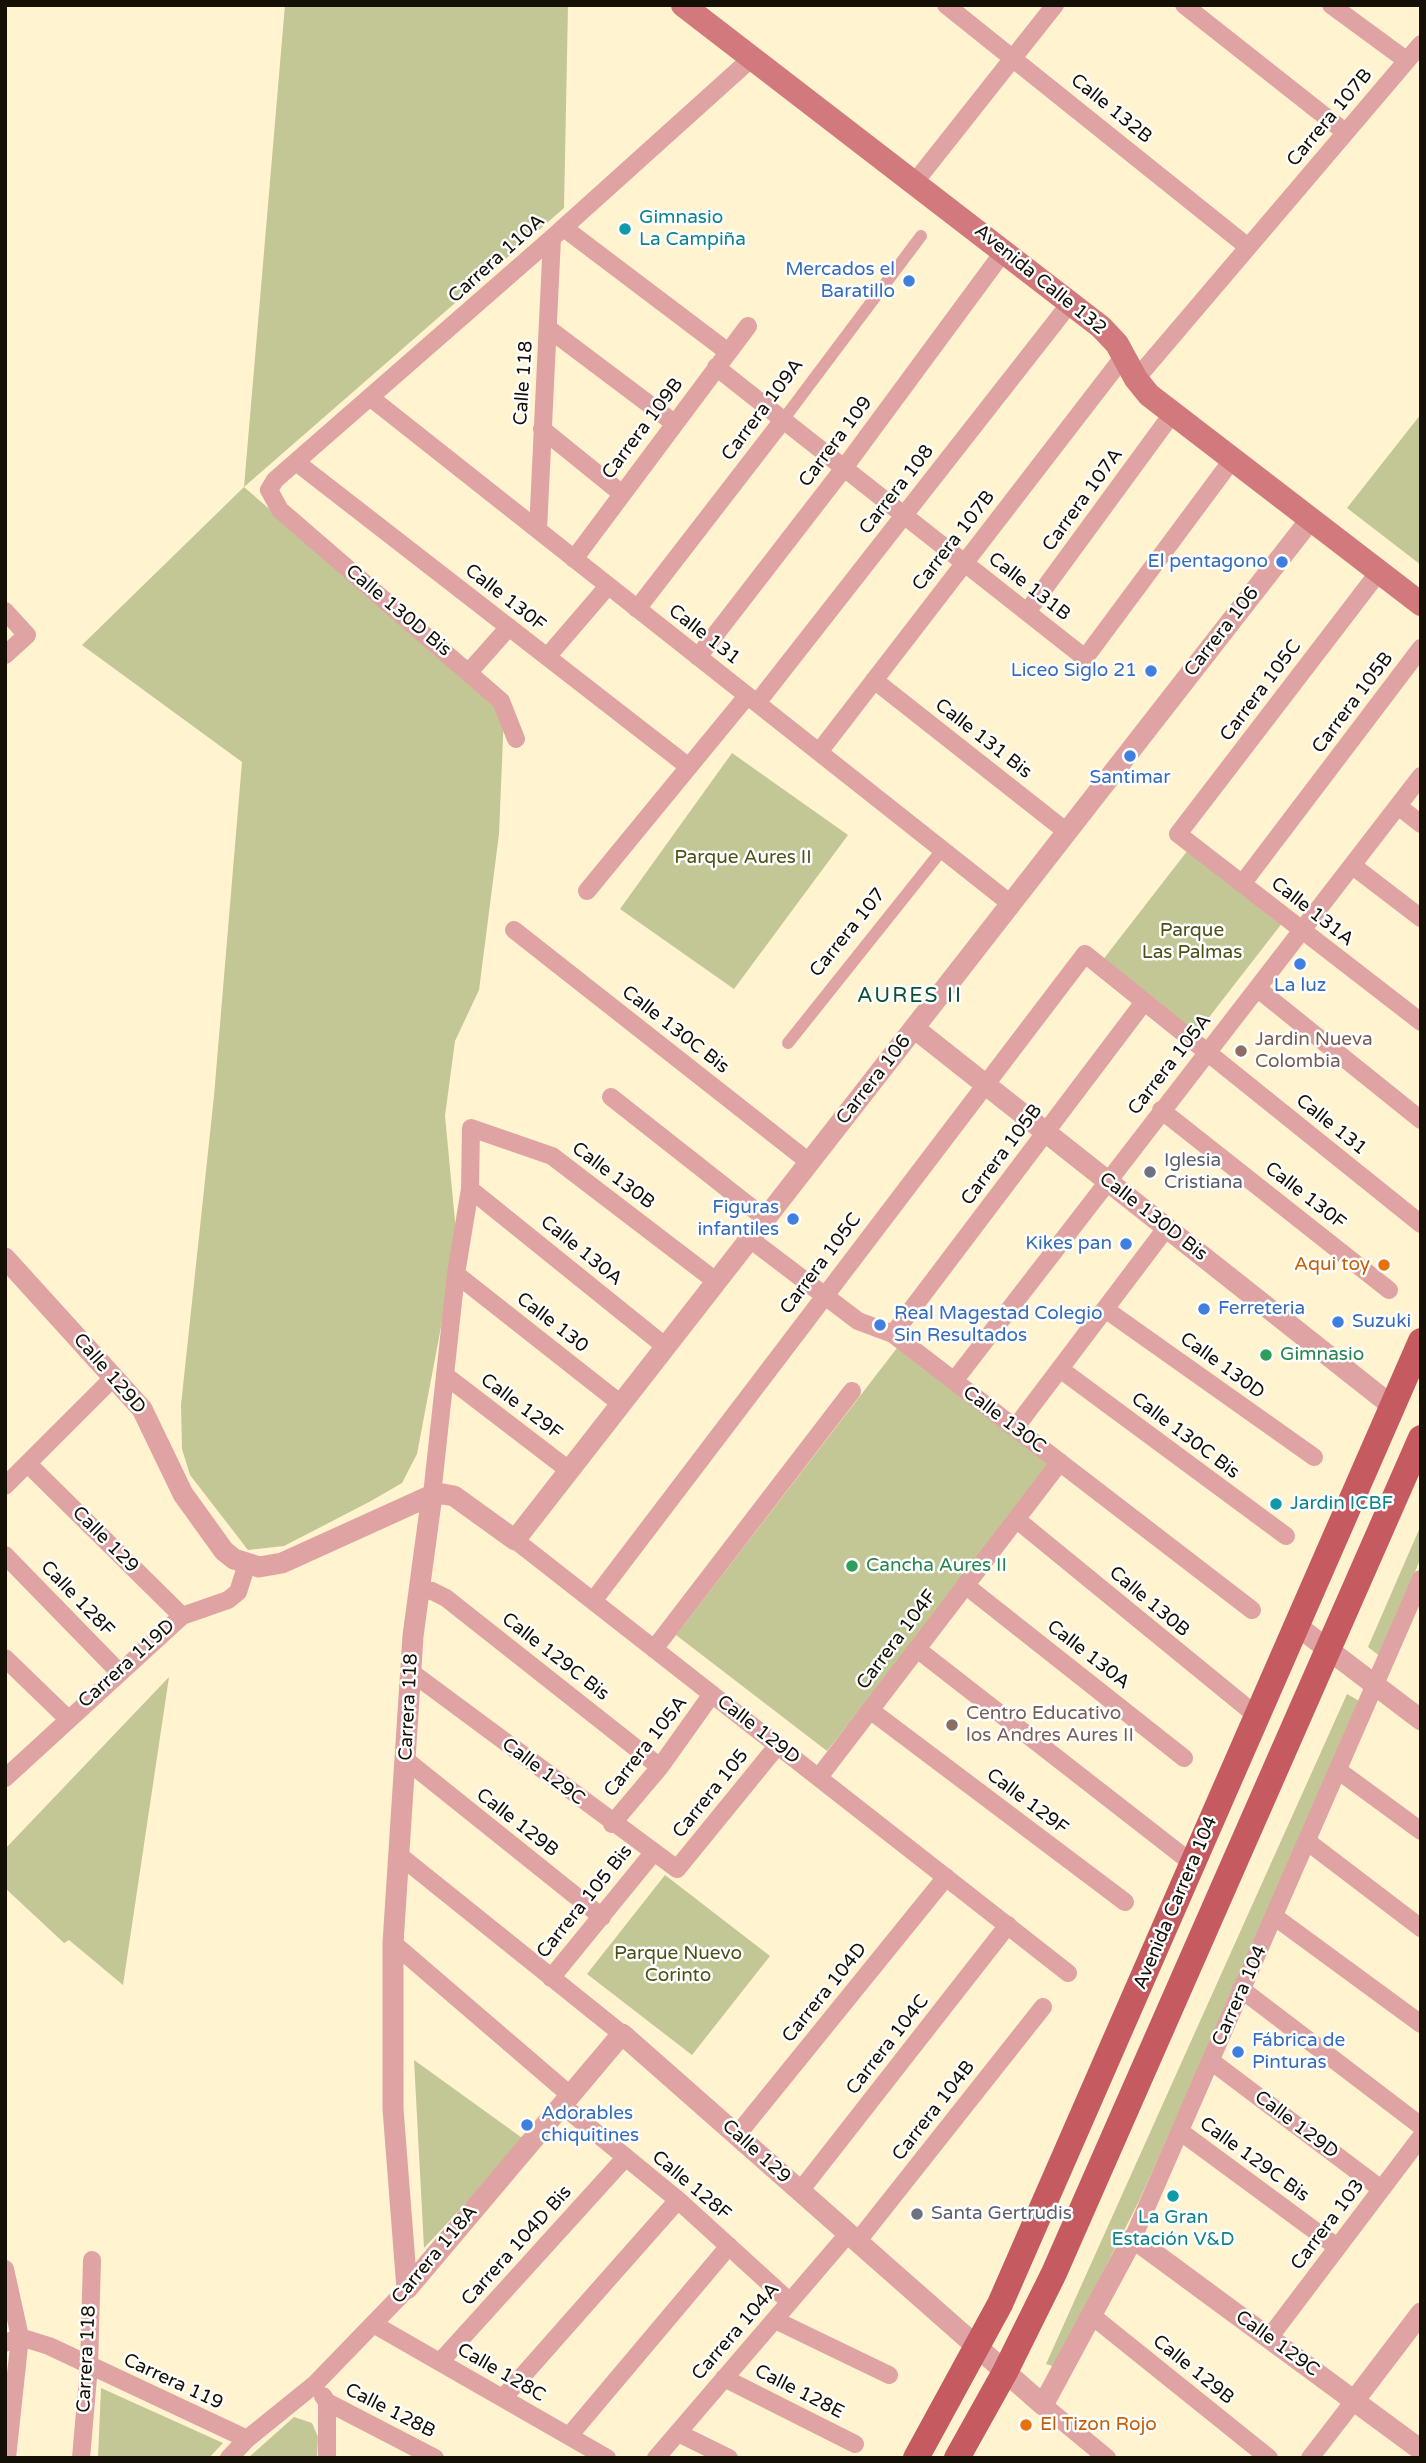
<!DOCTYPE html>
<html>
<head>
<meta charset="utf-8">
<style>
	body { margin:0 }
	#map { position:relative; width:1426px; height:2463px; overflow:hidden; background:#fff3d0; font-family:"Varela Round",sans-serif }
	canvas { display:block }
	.frame { position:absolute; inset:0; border:7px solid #141005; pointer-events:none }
</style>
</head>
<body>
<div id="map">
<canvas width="1426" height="2463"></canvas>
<div class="frame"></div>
</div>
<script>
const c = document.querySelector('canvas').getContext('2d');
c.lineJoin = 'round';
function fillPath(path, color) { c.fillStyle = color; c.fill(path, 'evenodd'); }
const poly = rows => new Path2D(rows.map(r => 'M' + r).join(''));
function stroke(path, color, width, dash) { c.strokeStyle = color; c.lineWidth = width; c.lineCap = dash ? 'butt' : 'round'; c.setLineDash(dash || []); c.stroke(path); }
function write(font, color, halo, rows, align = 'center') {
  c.font = font + ' "Varela Round",sans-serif'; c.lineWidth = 5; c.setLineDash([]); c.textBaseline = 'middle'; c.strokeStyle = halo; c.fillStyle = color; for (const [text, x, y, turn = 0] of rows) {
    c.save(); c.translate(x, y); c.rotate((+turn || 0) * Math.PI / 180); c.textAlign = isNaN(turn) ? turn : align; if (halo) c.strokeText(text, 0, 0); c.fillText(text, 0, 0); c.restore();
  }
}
const green = poly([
	[285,5,568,5,564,208,244,487,504,713,499,834,479,990,455,1041,445,1116,457,1242,417,1454,402,1483,371,1501,284,1546,248,1550,190,1475,182,1449,181,1405,214,1096,242,762,82,645,244,487],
	[1421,414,1421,565,1347,508],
	[732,753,848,835,734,989,620,909],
	[1188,850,1283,922,1196,1034,1102,961],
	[897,1348,1049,1464,1006,1524,827,1751,676,1635],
	[1421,1525,1421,1557,1381,1657,1368,1647],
	[169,1677,123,1985,69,1940,64,1943,5,1888,5,1849],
	[1347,1694,1361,1702,1289,1866,1139,2201,1055,2367,1046,2364],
	[665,1875,770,1956,692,2055,587,1974],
	[414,2060,525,2140,424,2248],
	[101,2388,223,2443,209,2458,98,2458],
	[294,2417,312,2423,318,2437,317,2458,248,2458]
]);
const pedestrian = poly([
	[783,420,921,236],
	[788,1043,942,850]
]);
const minor = poly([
	[946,5,1248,247],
	[1184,5,1345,132],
	[1331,5,1406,60],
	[915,182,1055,5],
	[564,228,728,352],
	[549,329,674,423],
	[716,367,1085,658,1232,460],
	[1136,379,1421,44],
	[371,398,1011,904],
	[542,429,621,493],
	[296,462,689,767],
	[538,530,552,238],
	[574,559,748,326],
	[1378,573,1178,834,1421,1022],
	[637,609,783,420],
	[5,611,27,635,5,655],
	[1027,612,1172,414],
	[547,657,608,586],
	[698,657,844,468,1004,251],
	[469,672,509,627],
	[874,680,1067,832],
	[757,703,1071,302],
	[516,739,501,701,280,510,269,490,275,480,552,238,753,57],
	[819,752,1124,356],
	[1398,806,1421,824],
	[1353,866,1421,918],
	[1242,884,1421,648],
	[587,891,747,696],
	[514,930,809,1162],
	[1258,989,1421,1120],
	[611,1097,766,1219],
	[1161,1110,1389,1290],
	[470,1189,666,1347],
	[750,1239,858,1321,893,1334,1252,1610],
	[456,1274,621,1404],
	[1105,1309,1314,1457],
	[893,1334,1144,1002],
	[1060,1369,1286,1536],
	[446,1376,570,1471],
	[954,1381,1421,776],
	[1015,1428,1167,1227],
	[28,1464,182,1616],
	[5,1486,114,1377],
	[432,1495,456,1274,470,1189,471,1128,552,1156,717,1282],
	[1016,1519,1257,1716],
	[515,1540,1068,1973],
	[5,1555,118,1671],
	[965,1585,1184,1758],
	[419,1590,432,1591,446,1598,660,1767],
	[593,1601,1085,954,1421,1224],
	[654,1649,852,1391],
	[917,1649,1193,1864],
	[5,1658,67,1718],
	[411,1672,677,1869,778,1745],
	[870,1710,1125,1902],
	[406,1760,602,1917],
	[1339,1771,1421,1831],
	[819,1777,1060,1462],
	[5,1778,182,1616,228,1600,238,1592,247,1564],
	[612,1824,660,1767,712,1694],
	[1308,1842,1421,1928],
	[399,1855,622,2034],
	[1275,1917,1421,2024],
	[393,1943,570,2095],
	[551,1978,653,1853],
	[1241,1989,1421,2126],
	[1211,2061,1381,2189],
	[562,2105,678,2200,790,2302],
	[1181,2132,1337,2247],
	[737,2135,946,1877],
	[800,2191,1008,1925],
	[1133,2238,1421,1579],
	[857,2242,1043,2007],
	[5,2269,20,2337,7,2458],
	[1091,2315,1269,2458],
	[775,2320,889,2375],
	[375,2325,607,2458],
	[1269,2338,1421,2137],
	[5,2343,20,2337,49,2346,247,2439],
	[440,2362,625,2158],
	[724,2378,855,2444],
	[323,2396,327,2402,327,2458],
	[503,2398,678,2200],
	[327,2402,435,2458],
	[1043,2405,1107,2458],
	[678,2433,729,2458],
	[569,2436,729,2246],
	[81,2458,89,2366,92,2260],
	[229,2458,247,2439,315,2384,407,2289],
	[656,2458,848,2234],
	[1310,2458,1354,2401]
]);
const tertiary = poly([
	[914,1028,1392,1406],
	[5,1258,142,1409,183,1494,224,1551,234,1559,259,1567,282,1563,432,1495,443,1494,454,1496,515,1540,1310,520],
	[1296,1625,1421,1720],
	[407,2289,622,2034,1043,2405,1133,2238,1421,2450],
	[407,2289,393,2109,393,1943,413,1636,432,1495],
	[1354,2401,1421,2313]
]);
const secondary = poly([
	[683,5,1101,327,1117,344,1136,379,1149,395,1421,604]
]);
const primary = poly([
	[916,2458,1000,2304,1421,1341],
	[957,2458,1005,2372,1054,2273,1421,1438]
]);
const markers = [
	[625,229,7,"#0f9aa8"],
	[909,281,7,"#3f7fe0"],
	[1282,562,7,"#3f7fe0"],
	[1151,671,7,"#3f7fe0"],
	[1130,756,7,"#3f7fe0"],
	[1300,964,7,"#3f7fe0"],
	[1241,1051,7,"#8d6e63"],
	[1150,1172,7,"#6b7280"],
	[793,1219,7,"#3f7fe0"],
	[1126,1244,7,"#3f7fe0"],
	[1384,1265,7,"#e8710a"],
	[1204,1309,7,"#3f7fe0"],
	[1338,1322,7,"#3f7fe0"],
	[880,1325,7,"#3f7fe0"],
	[1266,1355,7,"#2e9e5b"],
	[1276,1504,7,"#0f9aa8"],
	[852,1566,7,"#2e9e5b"],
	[952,1725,7,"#8d6e63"],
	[1238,2052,7,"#3f7fe0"],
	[527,2125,7,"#3f7fe0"],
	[1173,2196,7,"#0f9aa8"],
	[917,2214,7,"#6b7280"],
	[1026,2425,7,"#e8710a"]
];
const streetNames = [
	["Calle 132B",1111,109,39],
	["Carrera 107B",1330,118,-50],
	["Carrera 110A",497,259,-42],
	["Avenida Calle 132",1040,280,39],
	["Calle 118",524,383,-86],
	["Carrera 109A",763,410,-53],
	["Carrera 109B",643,429,-53],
	["Carrera 109",836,442,-53],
	["Carrera 108",897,490,-52],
	["Carrera 107A",1083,500,-54],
	["Carrera 107B",954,541,-52],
	["Calle 131B",1029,587,38],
	["Calle 130F",505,598,38],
	["Calle 130D Bis",398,611,40],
	["Carrera 106",1222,632,-52],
	["Calle 131",704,635,38],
	["Carrera 105C",1261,691,-53],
	["Carrera 105B",1353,703,-53],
	["Calle 131 Bis",983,739,38],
	["Calle 131A",1312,912,38],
	["Carrera 107",848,933,-51],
	["Calle 130C Bis",675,1030,38],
	["Carrera 105A",1170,1065,-52],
	["Carrera 106",874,1080,-52],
	["Calle 131",1331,1125,39],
	["Carrera 105B",1002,1155,-53],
	["Calle 130B",613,1176,37],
	["Calle 130F",1305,1196,38],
	["Calle 130D Bis",1153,1217,38],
	["Calle 130A",581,1251,39],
	["Carrera 105C",821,1264,-53],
	["Calle 130",552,1323,38],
	["Calle 130D",1222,1366,36],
	["Calle 129D",109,1374,49],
	["Calle 129F",521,1407,37],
	["Calle 130C",1004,1420,37],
	["Calle 130C Bis",1185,1436,37],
	["Calle 129",105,1540,45],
	["Calle 128F",77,1599,46],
	["Calle 130B",1149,1602,40],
	["Carrera 104F",897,1640,-53],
	["Calle 130A",1088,1655,38],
	["Calle 129C Bis",555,1657,38],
	["Carrera 119D",127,1664,-42],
	["Carrera 118",409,1707,-87],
	["Calle 129D",758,1730,38],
	["Carrera 105A",646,1747,-52],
	["Calle 129C",543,1772,37],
	["Carrera 105",711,1794,-51],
	["Calle 129F",1027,1802,37],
	["Calle 129B",517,1823,38],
	["Carrera 105 Bis",585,1902,-51],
	["Avenida Carrera 104",1176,1903,-67],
	["Carrera 104D",825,1993,-51],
	["Carrera 104",1240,1996,-66],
	["Carrera 104C",888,2045,-52],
	["Carrera 104B",934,2111,-52],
	["Calle 129D",1296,2125,37],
	["Calle 129",756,2152,42],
	["Calle 129C Bis",1254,2160,36],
	["Calle 128F",691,2186,40],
	["Carrera 103",1328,2225,-53],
	["Carrera 104D Bis",517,2246,-48],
	["Carrera 118A",435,2255,-50],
	["Carrera 104A",736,2332,-49],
	["Calle 129C",1277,2344,36],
	["Carrera 118",87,2359,-87],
	["Calle 129B",1193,2370,39],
	["Calle 128C",501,2373,30],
	["Carrera 119",173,2382,25],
	["Calle 128E",799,2392,27],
	["Calle 128B",390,2411,27]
];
const cultureNames = [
	["Gimnasio",639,218],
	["La Campiña",639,240],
	["Jardin ICBF",1290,1504],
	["La Gran",1173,2218,"center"],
	["Estación V&D",1173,2240,"center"]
];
const shopNames = [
	["Mercados el",895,270],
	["Baratillo",895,292],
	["El pentagono",1268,562],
	["Liceo Siglo 21",1137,671],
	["Santimar",1130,778,"center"],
	["La luz",1300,986,"center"],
	["Figuras",779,1208],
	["infantiles",779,1230],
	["Kikes pan",1112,1244],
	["Ferreteria",1218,1309,"left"],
	["Real Magestad Colegio",894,1314,"left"],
	["Sin Resultados",894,1336,"left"],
	["Suzuki",1352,1322,"left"],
	["Fábrica de",1252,2041,"left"],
	["Pinturas",1252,2063,"left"],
	["Adorables",541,2114,"left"],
	["chiquitines",541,2136,"left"]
];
const parkNames = [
	["Parque Aures II",743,858],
	["Parque",1192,931],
	["Las Palmas",1192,953],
	["Parque Nuevo",678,1954],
	["Corinto",678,1976]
];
const educationNames = [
	["Jardin Nueva",1255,1040],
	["Colombia",1255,1062],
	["Centro Educativo",966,1714],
	["los Andres Aures II",966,1736]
];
const worshipNames = [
	["Iglesia",1164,1161],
	["Cristiana",1164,1183],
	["Santa Gertrudis",931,2214]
];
const foodNames = [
	["Aqui toy",1370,1265],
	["El Tizon Rojo",1040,2425,"left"]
];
const leisureNames = [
	["Gimnasio",1280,1355],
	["Cancha Aures II",866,1566]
];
const neighbourhoodNames = [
	["AURES II",910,996]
];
fillPath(green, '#c3c695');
stroke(pedestrian, '#e0a3a3', 12);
stroke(minor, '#e0a3a3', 18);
stroke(tertiary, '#e0a3a3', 21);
stroke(secondary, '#d1797c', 24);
stroke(primary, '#c55a60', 26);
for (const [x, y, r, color] of markers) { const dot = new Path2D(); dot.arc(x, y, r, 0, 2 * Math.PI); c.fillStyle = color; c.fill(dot); stroke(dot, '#fff', 2.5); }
write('19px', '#141005', '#fff', streetNames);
write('19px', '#0d838f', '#fff', cultureNames, 'left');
write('19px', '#366cbe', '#fff', shopNames, 'right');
write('19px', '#4e5016', '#fff', parkNames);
write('19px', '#785e54', '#fff', educationNames, 'left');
write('19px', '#5b616d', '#fff', worshipNames, 'left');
write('19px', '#c56008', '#fff', foodNames, 'right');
write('19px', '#27864d', '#fff', leisureNames, 'left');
c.letterSpacing = '2px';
write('21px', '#085238', '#fff', neighbourhoodNames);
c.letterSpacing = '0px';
</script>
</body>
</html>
